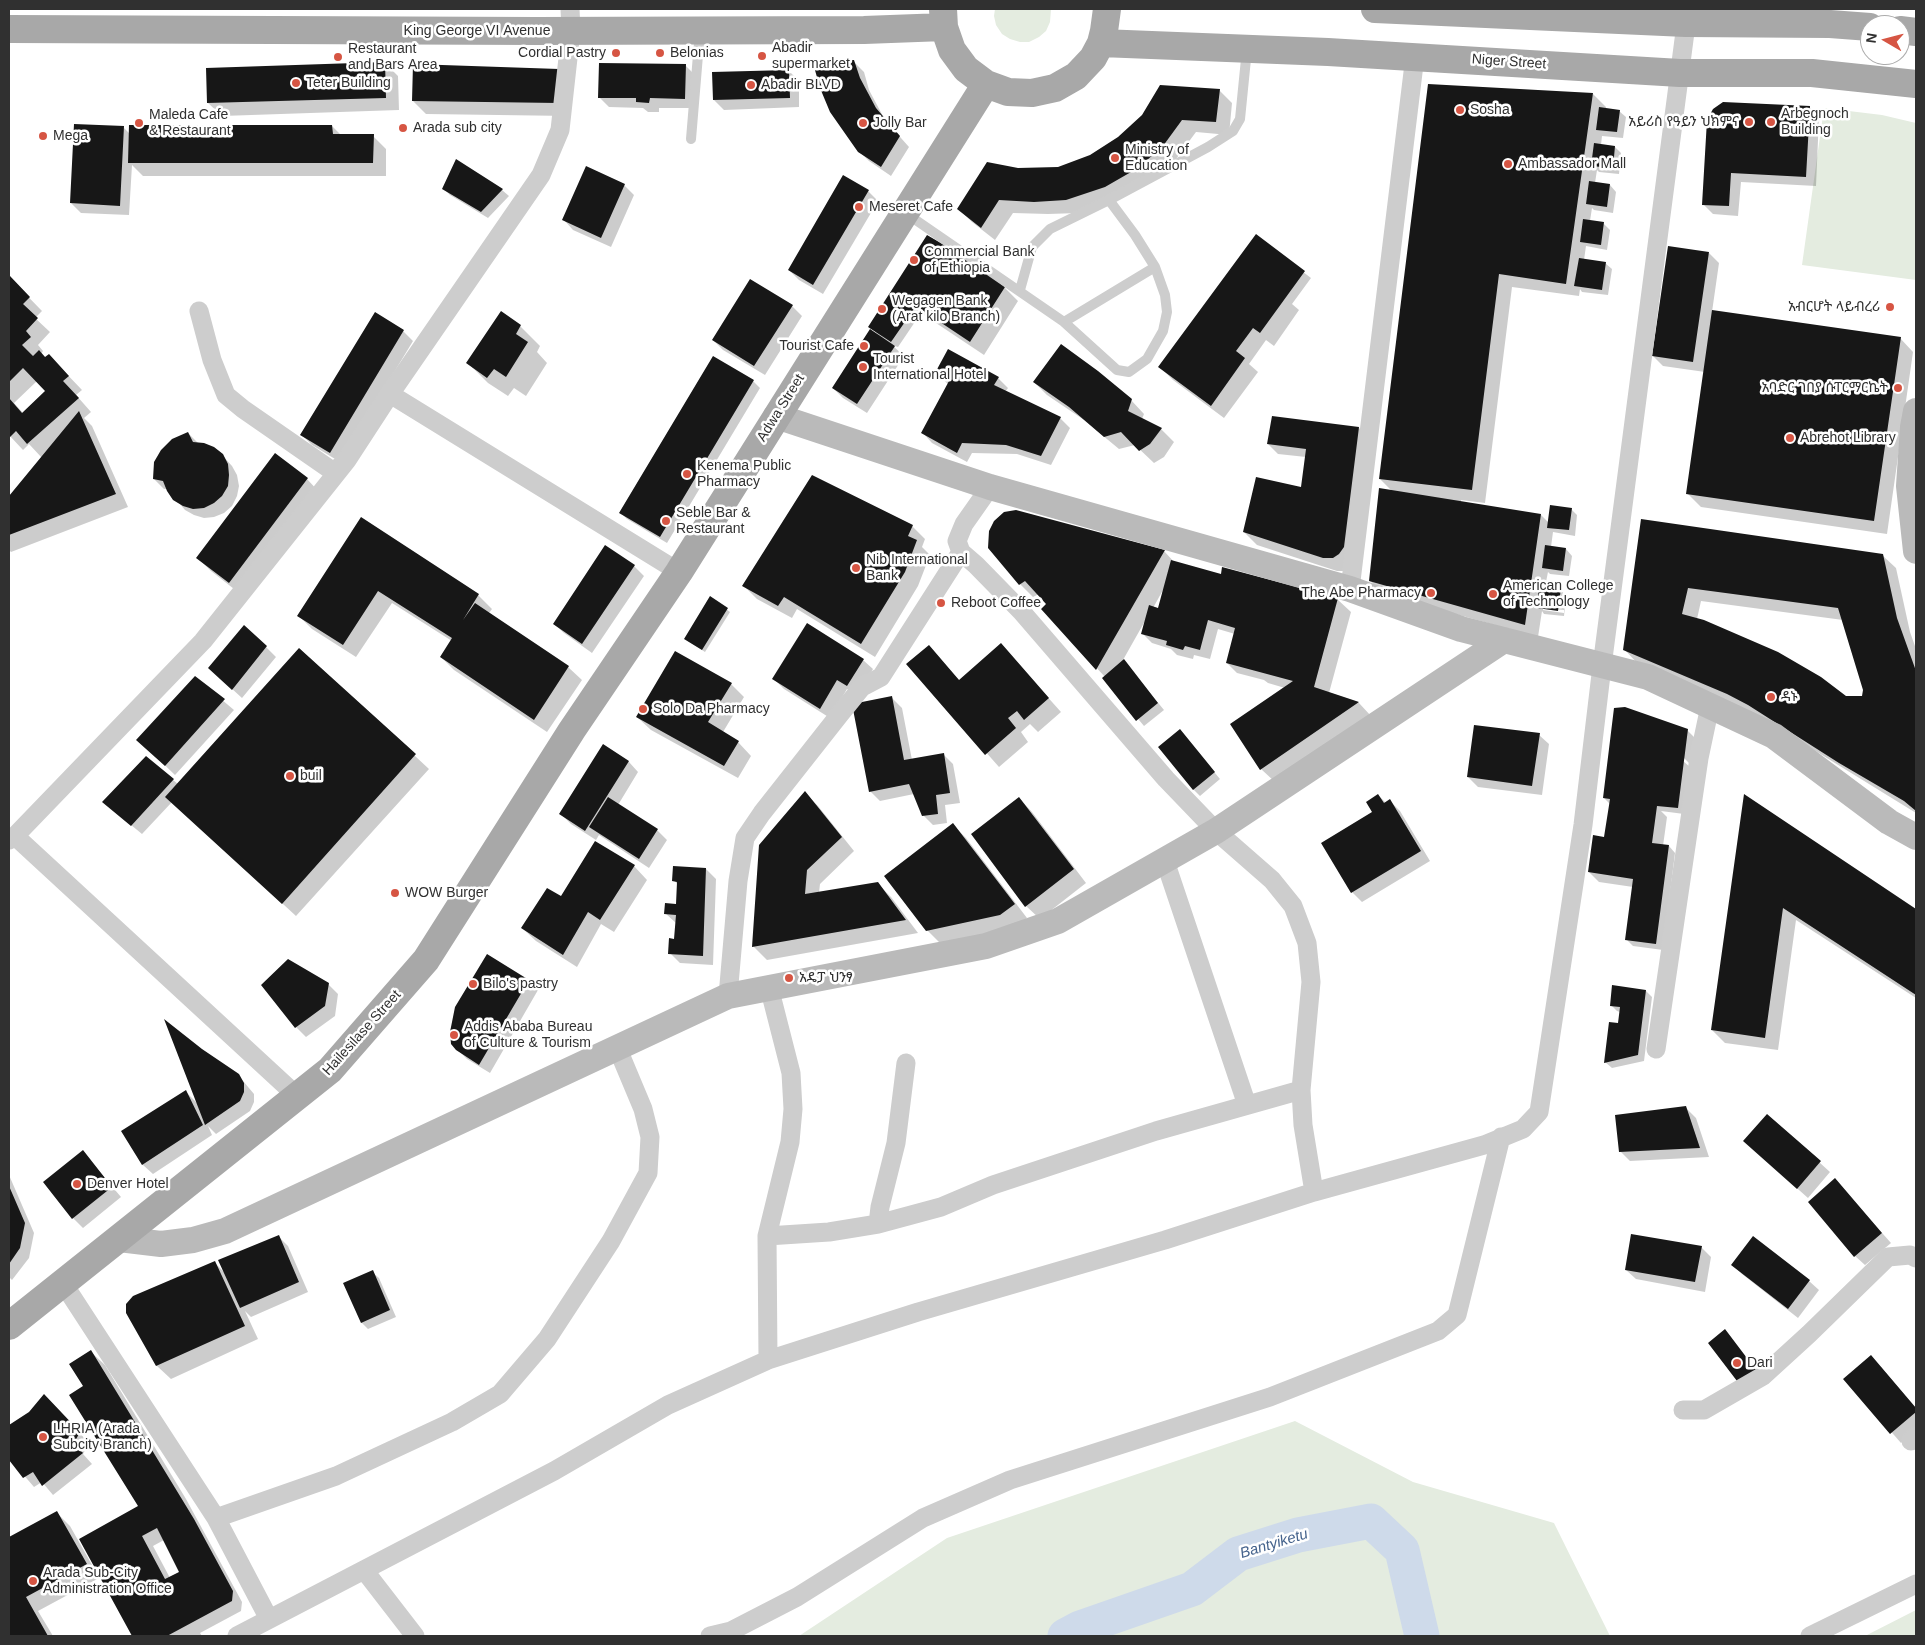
<!DOCTYPE html>
<html>
<head>
<meta charset="utf-8">
<style>
	body { margin:0 }
	#map { position:relative; width:1925px; height:1645px; overflow:hidden; background:#fff; font-family:Helvetica,sans-serif }
	canvas { display:block }
	.frame { position:absolute; inset:0; border:10px solid #303030; pointer-events:none }
	.north { position:absolute; left:1860px; top:15px; width:50px; height:50px; box-sizing:border-box; background:#fff; border:1px solid #acacac; border-radius:50%; rotate:278deg; font-size:14px; font-weight:700; line-height:20px; text-align:center; color:#303030 }
	.north::after { content:''; display:block; margin:auto; width:18px; height:22px; background:#d65543; clip-path:polygon(50% 0,100% 100%,50% 72%,0 100%) }
</style>
</head>
<body>
<div id="map">
<canvas width="1925" height="1645"></canvas>
<div class="frame"></div>
<div class="north">N</div>
</div>
<script>
const c = document.querySelector('canvas').getContext('2d');
c.lineJoin = 'round';
function fillPath(path, color) { c.fillStyle = color; c.fill(path, 'evenodd'); }
const poly = rows => new Path2D(rows.map(r => 'M' + r).join(''));
function stroke(path, color, width, dash) { c.strokeStyle = color; c.lineWidth = width; c.lineCap = dash ? 'butt' : 'round'; c.setLineDash(dash || []); c.stroke(path); }
function write(font, color, halo, rows, align = 'center') {
  c.font = font + ' Helvetica,"Noto Sans Ethiopic",sans-serif'; c.lineWidth = 5; c.setLineDash([]); c.textBaseline = 'middle'; c.strokeStyle = halo; c.fillStyle = color; for (const [text, x, y, turn = 0] of rows) {
    c.save(); c.translate(x, y); c.rotate((+turn || 0) * Math.PI / 180); c.textAlign = isNaN(turn) ? turn : align; if (halo) c.strokeText(text, 0, 0); c.fillText(text, 0, 0); c.restore();
  }
}
const green = poly([
	[995,9,1051,9,1050,22,1046,31,1039,37,1029,42,1020,42,1010,39,1002,34,996,25,994,16],
	[1824,108,1882,115,1916,123,1916,280,1802,265],
	[1295,1421,1413,1482,1554,1523,1610,1636,799,1636,947,1538],
	[1916,1610,1916,1636,1865,1636]
]);
const shadow = poly([
	[854,62,864,72,869,90,885,120,909,147,891,176,869,161,859,151],
	[385,63,398,76,399,110,222,116,208,103],
	[685,65,695,75,695,108,659,108,659,112,648,112,643,108,609,107,599,97],
	[558,70,570,116,426,114,413,101],
	[789,71,799,81,799,107,724,110,714,100],
	[1219,90,1232,103,1229,135,1196,132,1176,159,1079,213,1048,214,1013,213,995,240,972,222,959,209,1018,170,1058,168,1091,156],
	[1593,94,1606,107,1606,109,1619,111,1626,117,1623,138,1602,136,1601,145,1615,147,1621,153,1619,174,1599,172,1597,170,1595,183,1610,185,1616,192,1613,213,1594,210,1592,208,1590,221,1603,223,1610,230,1607,250,1586,246,1584,260,1605,263,1612,269,1608,295,1582,292,1580,289,1579,296,1512,287,1485,503,1461,500,1461,502,1541,515,1549,523,1571,509,1577,515,1575,536,1553,532,1551,547,1566,549,1572,556,1569,576,1550,574,1548,572,1545,587,1560,589,1566,596,1564,616,1544,614,1542,611,1538,637,1384,594,1370,581,1393,492,1380,479],
	[1543,608,1564,610,1564,613,1543,610],
	[1809,107,1819,117,1816,186,1741,182,1738,216,1713,214,1703,204,1708,120],
	[332,126,342,136,373,136,386,149,386,176,143,176,132,165,129,215,81,213,71,203,123,127,130,134],
	[457,161,502,190,509,196,488,218,450,195,443,188],
	[624,185,634,195,611,247,573,230,564,220],
	[868,191,878,201,823,294,799,280,789,270],
	[1256,236,1311,278,1292,304,1299,310,1274,346,1266,340,1249,364,1258,372,1224,418,1173,380,1160,367],
	[1709,253,1719,263,1712,312,1900,338,1913,352,1887,534,1701,507,1687,493,1705,372,1663,366,1653,356],
	[964,258,1005,288,1018,301,984,355,921,313,898,347,892,345,904,356,867,413,843,398,833,388,878,335,870,326],
	[10,278,42,311,35,318,50,332,38,345,43,351,41,354,62,369,82,390,76,395,91,412,84,418,92,426,128,507,11,552,9,550,9,498,42,458,29,444,23,450,9,435],
	[37,381,47,391,23,413,14,403],
	[792,306,802,316,765,375,723,350,713,340],
	[520,326,540,346,537,352,547,363,526,396,514,388,508,396,488,383,468,363],
	[403,331,413,341,340,462,312,445,302,435],
	[713,357,753,381,760,388,667,543,627,519,620,512],
	[936,373,998,378,1008,388,1005,392,1060,418,1070,428,1051,465,1017,454,972,453,967,462,932,443,923,433,949,385],
	[1034,382,1131,400,1144,414,1142,419,1161,429,1174,442,1164,457,1154,463,1135,445,1119,449,1084,420,1047,395],
	[1359,428,1369,438,1347,571,1337,571,1257,545,1244,532,1302,488,1306,457,1278,454,1268,444],
	[188,433,198,443,222,455,232,466,237,475,239,486,237,496,232,506,224,513,214,517,204,518,194,515,185,510,167,489,164,489,154,479],
	[275,455,307,479,320,493,243,596,211,571,198,558],
	[1025,513,1164,551,1175,563,1222,575,1337,599,1351,612,1329,693,1359,703,1371,716,1275,782,1261,769,1285,688,1268,683,1264,680,1237,673,1227,663,1235,634,1218,629,1210,659,1194,655,1193,659,1177,655,1171,649,1152,643,1143,634,1145,621,1123,660,1164,710,1144,726,1104,678,1105,677,1042,609,1048,604,1039,594,1033,597,1020,584],
	[1163,590,1159,609,1153,608],
	[361,519,478,595,492,609,489,613,568,667,582,680,547,732,454,670,441,657,452,641,392,603,356,657,312,629,298,615],
	[1642,520,1882,555,1896,568,1910,632,1916,649,1916,813,1762,718,1637,663,1624,649],
	[1701,601,1843,620,1864,690,1863,697,1845,698,1697,619],
	[912,526,925,539,922,547,930,555,918,586,875,657,797,609,792,618,757,599,744,586],
	[634,566,644,576,592,653,564,633,554,624],
	[711,598,730,612,705,652,688,641],
	[1001,645,1061,712,1038,732,1030,724,1021,732,1028,742,999,767,908,664,929,647,960,681],
	[266,647,276,657,242,698,219,677],
	[300,649,429,769,296,916,172,802,142,834,114,811,146,758,178,784],
	[863,660,873,669,857,695,847,689,830,718,784,689,774,679],
	[195,677,234,710,175,775,148,749],
	[731,684,744,697,723,732,738,742,751,756,738,778,651,730,637,717],
	[892,698,902,708,912,760,943,754,953,764,960,803,945,805,947,823,933,825,923,815,914,794,880,801,870,791],
	[1687,730,1697,740,1693,767,1682,756,1682,760,1691,768,1684,814,1661,811,1667,817,1663,846,1669,846,1675,853,1663,950,1633,946,1627,940,1633,887,1599,882,1589,872,1605,838,1610,804,1604,798],
	[1180,731,1220,779,1200,796,1193,789],
	[1539,735,1549,744,1542,795,1478,787,1468,777],
	[603,746,629,762,638,772,618,805,657,830,667,840,649,868,599,835,596,840,571,824,561,814],
	[805,793,818,806,854,851,820,884,819,893,877,883,891,897,918,933,767,960,753,946],
	[1378,795,1386,803,1390,801,1400,811,1430,861,1362,902,1352,892,1323,843,1374,813],
	[1745,796,1916,911,1916,998,1796,920,1778,1050,1725,1043,1712,1030],
	[1019,798,1032,812,1086,883,1040,919,1026,906],
	[953,825,966,838,1027,918,1014,928,941,944,927,930],
	[595,843,634,866,647,880,614,932,601,924,577,967,536,941,522,928,561,898],
	[706,869,716,879,713,965,680,963,670,953,675,940,676,923,665,913,677,905,678,885,674,880],
	[528,981,538,990,490,1073,467,1059,457,1049],
	[328,984,338,994,335,1016,306,1037,296,1027],
	[1646,991,1652,997,1644,1061,1612,1068,1605,1062,1619,1024,1620,1012,1617,1011,1611,1005],
	[201,1050,238,1075,254,1094,254,1102,250,1111,216,1134,208,1126,212,1135,153,1174,143,1165,123,1132,186,1092,199,1105],
	[1686,1108,1696,1118,1709,1157,1630,1161,1620,1151],
	[1767,1115,1830,1172,1808,1198,1755,1151],
	[83,1152,121,1197,83,1228,73,1218],
	[9,1175,34,1233,29,1258,12,1280,9,1277],
	[1835,1180,1891,1243,1865,1265,1855,1256],
	[278,1236,288,1246,308,1292,251,1317,245,1311,258,1339,171,1379,157,1366,127,1313,215,1263,224,1272],
	[1701,1247,1711,1257,1705,1292,1636,1279,1626,1270],
	[1733,1265,1809,1281,1819,1290,1798,1318,1742,1274],
	[372,1272,379,1278,396,1317,368,1329,362,1323,345,1284],
	[91,1352,105,1365,186,1499,242,1602,241,1611,200,1633,202,1636,134,1636,101,1577,38,1611,53,1636,9,1636,9,1539,56,1512,70,1526,96,1572,140,1506,85,1387],
	[164,1540,180,1572,170,1578,153,1546],
	[1881,1367,1916,1408,1916,1430,1901,1443,1845,1379],
	[54,1406,89,1443,83,1454,92,1464,53,1495,42,1482,34,1487,9,1458,9,1447,10,1446,9,1443,9,1426,19,1421,30,1412]
]);
const river = poly([
	[1065,1636,1080,1628,1192,1589,1238,1554,1298,1535,1371,1521,1402,1550,1422,1636]
]);
const building = poly([
	[841,60,854,60,860,78,876,108,900,136,881,167,858,152,830,112,820,88,813,63],
	[385,62,386,98,207,103,206,68],
	[599,63,686,64,685,99,650,98,649,103,636,102,636,98,598,98],
	[413,64,559,69,558,103,412,101],
	[789,70,790,98,713,100,712,72],
	[1428,84,1593,93,1566,284,1499,274,1472,490,1379,479],
	[1160,85,1220,89,1216,122,1182,120,1163,146,1138,168,1105,187,1066,200,1034,202,999,200,981,228,957,209,987,162,1018,168,1058,167,1090,155,1118,137,1142,115],
	[1723,102,1810,106,1806,177,1731,173,1729,206,1702,205,1707,120,1713,109],
	[1599,107,1620,110,1617,132,1596,130],
	[74,124,124,126,120,206,70,203],
	[129,125,332,125,333,134,374,134,373,163,128,163],
	[1594,143,1615,146,1613,168,1591,166],
	[456,159,503,189,481,212,442,189],
	[586,166,625,184,601,238,562,220],
	[843,175,869,190,813,285,788,270],
	[1589,181,1610,184,1607,207,1586,204],
	[1583,219,1604,222,1601,245,1580,242],
	[1256,234,1305,271,1260,333,1253,328,1236,351,1245,358,1211,406,1158,367],
	[927,235,965,257,1005,287,970,342,916,306,891,342,868,327],
	[1668,246,1709,252,1693,362,1652,356],
	[1579,258,1606,262,1602,290,1574,286],
	[10,276,30,297,23,304,38,318,26,331,31,337,22,345,33,356,39,350,45,357,49,354,69,376,63,381,79,398,27,444,16,431,9,438,9,398,22,413,45,391,23,368,9,382],
	[750,279,793,305,754,366,712,340],
	[1712,310,1901,337,1874,521,1686,494],
	[501,311,521,325,516,334,528,342,506,377,494,369,487,378,466,363],
	[375,312,404,330,330,453,300,435],
	[870,329,895,346,857,404,832,388],
	[1061,344,1098,371,1132,399,1128,411,1162,428,1150,444,1139,451,1121,432,1104,437,1069,407,1033,382],
	[948,349,999,377,994,385,1061,417,1041,456,1006,445,962,443,957,453,921,433,949,381,935,373],
	[713,356,754,380,660,537,619,513],
	[79,411,116,494,9,535,9,496],
	[1272,416,1359,427,1344,547,1339,554,1333,558,1323,558,1243,532,1256,477,1301,487,1306,449,1267,444],
	[188,432,193,442,204,443,214,447,223,454,228,464,229,475,228,486,222,496,214,503,204,508,193,509,183,506,173,500,167,491,163,481,153,479,154,462,161,450,172,439],
	[275,453,308,478,229,583,196,558],
	[812,475,913,525,908,536,917,540,905,572,861,644,784,597,778,606,742,586],
	[1379,488,1541,514,1525,625,1369,581],
	[1550,505,1572,508,1569,530,1547,528],
	[1016,510,1165,550,1096,670,1041,609,1046,604,1025,581,1019,585,988,548,989,531,994,521,1004,512],
	[361,517,479,594,463,620,475,603,569,666,534,720,440,657,452,638,378,591,343,645,297,616],
	[1641,519,1883,554,1897,618,1916,671,1916,811,1904,801,1839,763,1748,705,1727,694,1623,650],
	[1688,588,1838,608,1863,690,1862,696,1846,696,1821,677,1778,652,1704,620,1682,614],
	[605,545,635,565,582,644,553,624],
	[1545,545,1566,548,1563,571,1542,568],
	[1171,560,1221,574,1222,567,1338,598,1314,687,1359,702,1260,770,1230,724,1293,681,1226,663,1235,628,1208,620,1200,650,1185,646,1183,650,1166,645,1167,641,1141,634,1149,605,1158,608],
	[1539,585,1561,588,1558,611,1537,608],
	[710,596,728,608,702,650,684,639],
	[807,623,864,659,847,686,837,680,820,709,772,679],
	[244,625,267,646,232,690,208,668],
	[1001,643,1049,698,1024,720,1017,711,1008,718,1016,728,985,755,906,664,929,645,959,680],
	[299,648,416,754,282,904,165,797],
	[675,651,732,683,708,722,739,741,724,766,636,717],
	[1124,659,1158,703,1136,721,1102,678],
	[195,676,225,699,165,766,136,740],
	[892,696,904,760,944,753,950,793,936,795,938,814,922,816,909,784,869,792,852,704],
	[1625,707,1688,729,1678,808,1657,806,1652,843,1669,845,1656,944,1625,940,1633,879,1588,872,1593,835,1604,837,1610,799,1603,798,1614,708],
	[1474,725,1540,733,1532,786,1467,777],
	[1180,729,1215,772,1193,790,1158,747],
	[603,744,629,761,585,831,559,814],
	[146,756,174,779,131,826,102,802],
	[805,791,842,837,807,870,805,894,878,882,906,920,752,947,759,845],
	[1378,794,1384,803,1390,799,1421,851,1351,893,1321,843,1372,812,1366,802],
	[1744,794,1916,909,1916,995,1783,908,1765,1038,1711,1030],
	[608,797,658,829,639,859,589,827],
	[1019,797,1074,869,1025,907,971,834],
	[953,823,1015,904,1000,915,926,931,884,876],
	[595,841,635,865,600,920,588,912,563,955,521,928,547,888,561,896],
	[673,866,706,868,703,956,668,954,669,938,674,939,676,915,664,914,665,903,676,904,677,882,672,881],
	[487,954,529,980,479,1065,456,1050,451,1044,450,1032,455,1007],
	[288,959,329,983,325,1006,295,1028,261,985],
	[1612,985,1646,990,1638,1055,1604,1063,1609,1022,1618,1023,1620,1007,1610,1006],
	[164,1019,202,1049,239,1074,244,1083,244,1092,240,1101,205,1125],
	[186,1090,203,1125,142,1165,121,1131],
	[1686,1106,1700,1148,1619,1152,1615,1115],
	[1767,1114,1821,1161,1797,1189,1743,1141],
	[83,1150,112,1187,72,1219,43,1182],
	[1835,1178,1882,1233,1854,1257,1808,1202],
	[9,1186,25,1223,20,1248,9,1264],
	[1631,1234,1702,1246,1695,1282,1625,1270],
	[279,1235,299,1282,240,1308,218,1260],
	[1753,1236,1810,1280,1788,1309,1731,1265],
	[215,1261,245,1326,156,1366,126,1313,126,1304,133,1296],
	[373,1270,390,1310,361,1323,343,1283],
	[1725,1329,1756,1370,1737,1381,1708,1343],
	[91,1350,194,1519,233,1591,232,1601,167,1636,132,1636,79,1539,138,1506,69,1395,83,1386,69,1364],
	[157,1528,179,1572,165,1579,142,1536],
	[1871,1355,1916,1408,1916,1412,1890,1434,1843,1379],
	[44,1394,80,1432,74,1443,83,1453,42,1486,33,1472,23,1478,9,1460,9,1425,29,1412],
	[57,1511,87,1564,26,1597,48,1636,9,1636,9,1537]
]);
const lane = poly([
	[691,139,700,31],
	[907,214,1064,322,1155,267],
	[1020,290,1032,247,1050,229,1109,200,1208,147,1233,131,1240,119,1247,49],
	[1064,322,1117,370,1129,372,1147,359,1163,331,1167,312,1165,295,1155,267,1135,235,1109,200]
]);
const street = poly([
	[570,9,571,31,560,130,541,175,390,394,679,572],
	[199,311,212,360,226,395,243,409,331,470,337,469,347,460,390,394],
	[990,487,964,524,957,541,961,552,976,565,1021,611,1166,779,1216,831,1272,880,1293,906,1307,943,1311,982,1301,1090,1303,1125,1314,1192],
	[1350,589,1415,56],
	[15,836,203,641,347,460],
	[9,840,15,836,298,1097],
	[1165,861,1247,1105],
	[728,996,738,881,745,838,762,813,840,714,862,687,881,677,961,552],
	[1656,1049,1699,758,1710,706],
	[878,1224,880,1207,896,1143,906,1063],
	[767,1236,829,1232,878,1224,941,1207,993,1185,1156,1131,1301,1090],
	[63,1283,216,1518,269,1619],
	[768,1360,767,1236,790,1142,793,1109,791,1073,769,987],
	[1683,1410,1704,1410,1763,1376,1809,1334,1888,1257,1910,1255,1916,1258],
	[1911,1441,1916,1436],
	[216,1518,336,1476,452,1422,500,1394,547,1339,611,1241,648,1173,650,1137,643,1109,617,1047],
	[364,1570,415,1636],
	[237,1636,554,1471,668,1405,768,1360,918,1312,1165,1240,1314,1192,1484,1145,1523,1129,1539,1112,1583,825,1602,666,1688,9],
	[710,1636,731,1631,797,1597,923,1518,1010,1480,1270,1397,1438,1331,1457,1315,1501,1137],
	[1810,1636,1916,1584]
]);
const secondary = poly([
	[1916,411,1913,427,1909,486,1916,551],
	[776,416,990,487,1350,589,1461,629,1648,677,1774,736,1889,822,1916,837],
	[119,1239,161,1244,193,1240,225,1231,728,996,986,946,1058,921,1216,831,1504,640]
]);
const primary = poly([
	[943,9,944,27,952,50,966,69,986,84,1008,92,1032,93,1055,88,1076,76,1093,58,1101,43,1104,31,1107,9],
	[1375,9,1686,23,1830,24,1870,27],
	[9,29,537,31,864,30,944,27],
	[1900,30,1916,32],
	[1101,43,1328,52,1680,73,1812,73,1916,84],
	[9,1326,330,1070,426,960,572,730,679,572,986,84]
]);
const markers = [
	[616,53,5,"#d65543"],
	[660,53,5,"#d65543"],
	[762,56,5,"#d65543"],
	[338,57,5,"#d65543"],
	[296,83,5,"#d65543"],
	[751,85,5,"#d65543"],
	[1460,110,5,"#d65543"],
	[1749,122,5,"#d65543"],
	[1771,122,5,"#d65543"],
	[139,123,5,"#d65543"],
	[863,123,5,"#d65543"],
	[403,128,5,"#d65543"],
	[43,136,5,"#d65543"],
	[1115,158,5,"#d65543"],
	[1508,164,5,"#d65543"],
	[859,207,5,"#d65543"],
	[914,260,5,"#d65543"],
	[1890,307,5,"#d65543"],
	[882,309,5,"#d65543"],
	[864,346,5,"#d65543"],
	[863,367,5,"#d65543"],
	[1898,388,5,"#d65543"],
	[1790,438,5,"#d65543"],
	[687,474,5,"#d65543"],
	[666,521,5,"#d65543"],
	[856,568,5,"#d65543"],
	[1431,593,5,"#d65543"],
	[1493,594,5,"#d65543"],
	[941,603,5,"#d65543"],
	[1771,697,5,"#d65543"],
	[643,709,5,"#d65543"],
	[290,776,5,"#d65543"],
	[395,893,5,"#d65543"],
	[789,978,5,"#d65543"],
	[473,984,5,"#d65543"],
	[454,1035,5,"#d65543"],
	[77,1184,5,"#d65543"],
	[1737,1363,5,"#d65543"],
	[43,1437,5,"#d65543"],
	[33,1581,5,"#d65543"]
];
const streetNames = [
	["King George VI Avenue",477,31],
	["Niger Street",1509,62,4],
	["Adwa Street",781,408,-58],
	["Hailesilase Street",362,1033,-48]
];
const poiNames = [
	["Abadir",772,48],
	["supermarket",772,64],
	["Restaurant",348,49],
	["and Bars Area",348,65],
	["Cordial Pastry",606,53,"right"],
	["Belonias",670,53],
	["Teter Building",306,83],
	["Abadir BLVD",761,85],
	["Sosha",1470,110],
	["Arbegnoch",1781,114],
	["Building",1781,130],
	["Maleda Cafe",149,115],
	["& Restaurant",149,131],
	["አይሪስ የዓይን ህክምና",1739,122,"right"],
	["Jolly Bar",873,123],
	["Arada sub city",413,128],
	["Mega",53,136],
	["Ministry of",1125,150],
	["Education",1125,166],
	["Ambassador Mall",1518,164],
	["Meseret Cafe",869,207],
	["Commercial Bank",924,252],
	["of Ethiopia",924,268],
	["Wegagen Bank",892,301],
	["(Arat kilo Branch)",892,317],
	["አብርሆት ላይብረሪ",1880,307,"right"],
	["Tourist Cafe",854,346,"right"],
	["Tourist",873,359],
	["International Hotel",873,375],
	["አባድር ገበያ ሱፐርማርኬት",1888,388,"right"],
	["Abrehot Library",1800,438],
	["Kenema Public",697,466],
	["Pharmacy",697,482],
	["Seble Bar &",676,513],
	["Restaurant",676,529],
	["Nib International",866,560],
	["Bank",866,576],
	["American College",1503,586],
	["of Technology",1503,602],
	["The Abe Pharmacy",1421,593,"right"],
	["Reboot Coffee",951,603],
	["ዳኑ",1781,697],
	["Solo Da Pharmacy",653,709],
	["buil",300,776],
	["WOW Burger",405,893],
	["አዴፓ ህንፃ",799,978],
	["Bilo's pastry",483,984],
	["Addis Ababa Bureau",464,1027],
	["of Culture & Tourism",464,1043],
	["Denver Hotel",87,1184],
	["Dari",1747,1363],
	["LHRIA (Arada",53,1429],
	["Subcity Branch)",53,1445],
	["Arada Sub-City",43,1573],
	["Administration Office",43,1589]
];
const waterNames = [
	["Bantyiketu",1274,1544,-17]
];
fillPath(green, '#e4ece0');
fillPath(shadow, '#0003');
stroke(river, '#cedaea', 35);
fillPath(building, '#171717');
stroke(lane, '#cdcdcd', 10);
stroke(street, '#cdcdcd', 19);
stroke(secondary, '#bababa', 26);
stroke(primary, '#a8a8a8', 28);
for (const [x, y, r, color] of markers) { const dot = new Path2D(); dot.arc(x, y, r, 0, 2 * Math.PI); c.fillStyle = color; c.fill(dot); stroke(dot, '#fff', 2); }
write('14px', '#303030', '#fff', streetNames);
write('14px', '#303030', '#fff', poiNames, 'left');
write('italic 15px', '#45638c', '#fff', waterNames);
</script>
</body>
</html>
